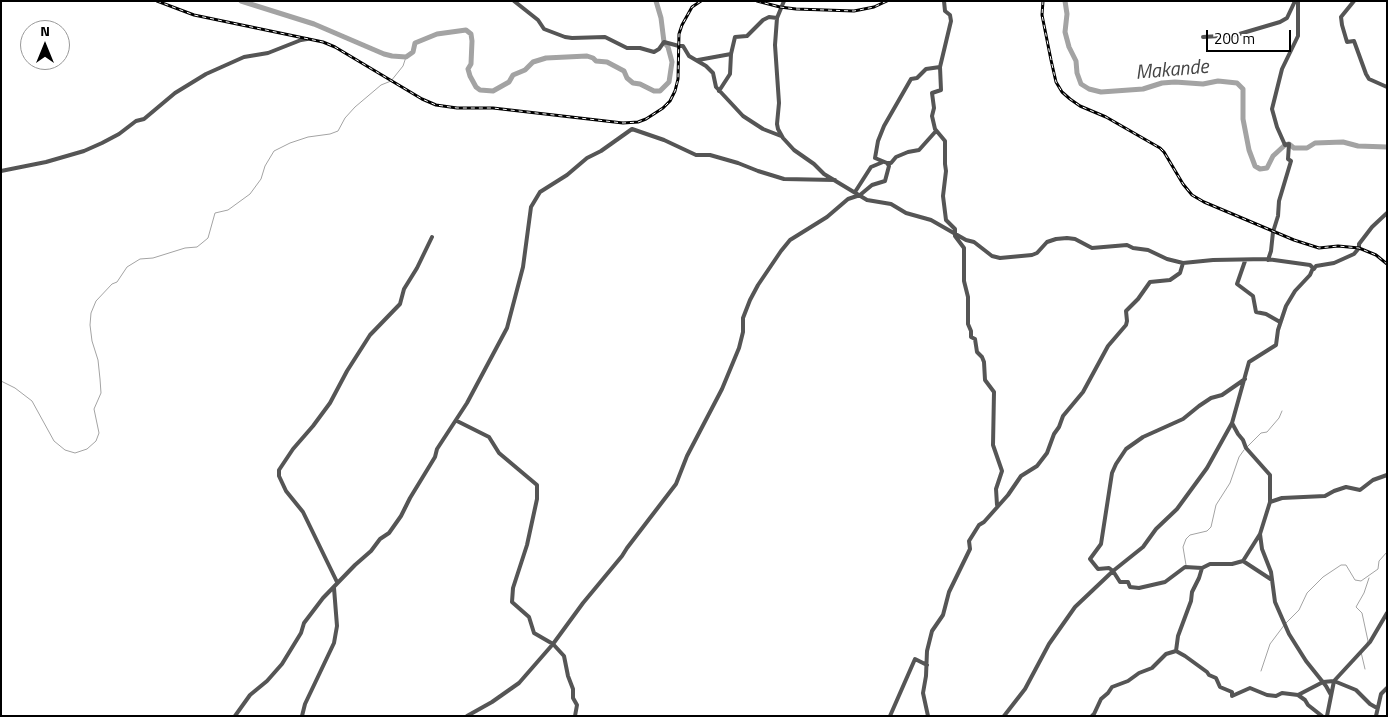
<!DOCTYPE html>
<html>
<head>
<meta charset="utf-8">
<style>
	body { margin:0 }
	#map { position:relative; width:1388px; height:717px; overflow:hidden; background:#fff; font-family:"Titillium Web",sans-serif }
	canvas { display:block }
	.frame { position:absolute; inset:0; border:2px solid #000; pointer-events:none }
	.north { position:absolute; left:20px; top:20px; width:50px; height:50px; box-sizing:border-box; background:#fff; border:1px solid #999; border-radius:50%; rotate:0deg; font-size:14px; font-weight:700; line-height:20px; text-align:center; color:#000 }
	.north::after { content:''; display:block; margin:auto; width:18px; height:22px; background:#000; clip-path:polygon(50% 0,100% 100%,50% 72%,0 100%) }
	.scale { position:absolute; left:1206px; top:30px; width:85px; height:22px; box-sizing:border-box; border:2px solid #000; border-top:0; padding-left:6px; font-size:15px; line-height:18px; white-space:nowrap; color:#000; -webkit-text-stroke:4px #fff; paint-order:stroke }
</style>
</head>
<body>
<div id="map">
<canvas width="1388" height="717"></canvas>
<div class="frame"></div>
<div class="north">N</div>
<div class="scale">200 m</div>
</div>
<script>
const c = document.querySelector('canvas').getContext('2d');
c.lineJoin = 'round';
const poly = rows => new Path2D(rows.map(r => 'M' + r).join(''));
function stroke(path, color, width, dash) { c.strokeStyle = color; c.lineWidth = width; c.lineCap = dash ? 'butt' : 'round'; c.setLineDash(dash || []); c.stroke(path); }
function write(font, color, halo, rows, align = 'center') {
  c.font = font + ' "Titillium Web",sans-serif'; c.lineWidth = 4; c.setLineDash([]); c.textBaseline = 'middle'; c.strokeStyle = halo; c.fillStyle = color; for (const [text, x, y, turn = 0] of rows) {
    c.save(); c.translate(x, y); c.rotate((+turn || 0) * Math.PI / 180); c.textAlign = isNaN(turn) ? turn : align; if (halo) c.strokeText(text, 0, 0); c.fillText(text, 0, 0); c.restore();
  }
}
const stream = poly([
	[1,381,15,388,32,401,54,441,65,450,75,453,87,449,96,441,99,433,94,409,101,393,100,379,98,360,92,341,90,325,91,313,96,301,112,284,117,282,127,267,140,259,153,258,185,248,197,247,202,243,208,238,215,213,228,210,250,194,261,179,265,166,274,151,290,143,308,137,330,134,338,131,345,118,355,107,381,85,391,81,403,66,406,57],
	[1247,447,1261,433,1267,432,1279,418,1282,411],
	[1186,565,1183,547,1186,539,1190,535,1207,531,1211,527,1216,505,1230,483,1239,457,1244,450],
	[1367,643,1368,641,1362,613,1356,607,1364,593,1369,578],
	[1361,652,1365,669],
	[1261,671,1270,644,1285,624,1299,610,1307,593,1323,577,1341,565,1346,565,1355,580,1361,581,1378,569,1379,561,1387,552]
]);
const river = poly([
	[241,1,314,24,384,54,392,56,406,57,413,52,415,43,437,34,466,30,471,34,472,41,471,64,468,69,470,76,476,87,480,90,493,91,509,82,513,75,525,70,533,62,546,58,587,56,593,58,596,61,607,62,624,71,627,78,633,83,640,84,654,91,660,91,669,82,672,62,668,47,664,42,661,18,656,1],
	[1065,1,1067,14,1065,32,1069,47,1076,61,1077,73,1081,84,1089,89,1101,92,1143,89,1162,83,1175,82,1203,84,1218,81,1237,83,1243,89,1243,119,1249,150,1255,166,1260,169,1267,168,1273,156,1285,145,1289,144,1294,148,1307,148,1315,143,1343,142,1358,146,1387,147]
]);
const minor = poly([
	[514,1,538,20,544,29,565,37,572,38,605,37,627,48,640,48,654,52,659,49,664,42,679,46,683,46,689,56,706,66,713,73,716,87,743,116,763,129,781,136],
	[784,1,777,18,775,45,779,103,777,124,778,129,783,138,794,150,814,164,824,174,867,200,891,204,906,213,931,220,966,240,974,242,992,256,1000,258,1032,255,1037,253,1047,242,1056,239,1067,238,1075,239,1092,248,1127,245,1133,248,1148,250,1167,259,1183,263,1213,260,1267,259,1310,265,1313,268,1310,275,1295,291,1286,306,1278,330,1276,345,1249,362,1232,423,1207,468,1177,509,1156,529,1143,547,1113,571,1075,607,1049,644,1025,689,1004,716],
	[944,1,945,11,950,15,951,21,940,67,941,90,932,93,934,108,932,116,935,129,945,141,945,164,946,171,943,196,946,220,955,229,955,236,964,248,964,281,968,297,968,324,971,331,971,337,975,339,977,352,982,357,984,362,985,380,994,392,993,445,1002,471,996,489,997,505],
	[1354,1,1341,17,1342,25,1347,42,1354,41,1366,74,1369,79,1387,87],
	[1203,37,1236,35,1280,22,1287,18,1295,1],
	[698,60,731,54],
	[719,91,730,74,731,54,735,37,747,36,763,20,769,17,777,18],
	[887,163,891,163,896,157,908,152,919,150,936,131],
	[1,171,46,162,84,151,102,143,119,134,136,121,144,119,175,93,206,74,244,57,268,53,301,40,307,39],
	[855,192,871,167,883,162],
	[1268,260,1271,251,1273,232,1278,216,1279,201,1291,161,1288,159,1289,144,1285,145,1277,127,1272,109,1282,69,1298,36,1298,1],
	[1245,261,1237,284,1253,296,1256,312,1266,314,1280,322],
	[1314,269,1316,266,1334,263,1354,254,1359,248,1359,244,1372,227,1387,213],
	[457,421,489,437,499,453,537,485,537,499,527,545,513,588,512,602,529,617,534,633,553,644,564,656,568,676,573,689,573,698,577,705,575,716],
	[1232,423,1238,434,1243,440,1246,448,1270,475,1270,502,1260,534,1262,549,1271,572,1275,602,1289,634,1306,661,1326,686,1331,695],
	[1270,502,1282,498,1325,496,1334,491,1346,487,1360,490,1373,480,1387,475],
	[1243,561,1260,534],
	[1202,568,1185,567,1165,582,1139,588,1130,587,1128,582,1120,582,1113,571,1109,568,1098,569,1090,559,1101,544,1112,473,1116,464,1126,449,1143,437,1183,419,1199,406,1211,398,1222,395,1245,379],
	[337,582,303,512,286,491,279,476,279,470,293,449,313,426,330,403,347,371,370,335,400,304,404,289,417,268,432,237],
	[1176,651,1178,636,1191,601,1192,592,1199,578,1202,568,1210,564,1232,564,1243,561,1272,580],
	[1298,695,1323,682,1334,681,1356,690,1370,704,1377,708],
	[235,716,250,695,267,681,282,664,301,633,304,623,323,598,355,565,371,551,380,539,389,533,401,516,410,498,435,457,437,449,467,403,507,328,523,267,531,207,540,192,567,175,587,158,601,151,632,129,664,140,696,155,710,155,738,163,758,171,784,179,835,180],
	[302,716,305,704,334,643,337,626,334,588],
	[467,716,492,702,519,683,553,644,583,603,622,556,627,548,676,484,687,456,722,389,739,348,743,332,743,318,750,300,758,285,781,251,790,240,827,217,848,199,860,195,872,185,885,181,889,166,887,163,875,158,878,141,884,126,911,79,917,78,926,69,940,67],
	[890,716,915,659,927,665],
	[928,716,923,693,926,676,927,651,932,631,943,615,949,592,970,549,969,541,979,525,984,522,1008,495,1021,476,1037,466,1047,453,1054,434,1059,427,1063,416,1083,392,1108,346,1126,325,1127,321,1126,311,1138,299,1150,282,1170,280,1180,273,1183,263],
	[1092,716,1094,714,1101,699,1108,693,1112,687,1128,681,1139,673,1152,668,1166,654,1176,651,1185,656,1207,672,1209,675,1216,678,1220,687,1232,692,1232,696,1250,688,1267,695,1276,696,1282,693,1298,695,1305,700,1308,705,1322,716],
	[1327,716,1334,681,1370,642,1387,613],
	[1376,716,1381,694,1387,688]
]);
const rail = poly([
	[157,1,194,15,323,42,335,47,422,99,436,105,457,108,493,108,623,123,638,122,646,119,663,108,670,101,675,91,678,79,679,34,682,25,692,7,701,1],
	[757,1,780,7,796,9,854,11,874,7,887,1],
	[1043,1,1042,15,1051,60,1056,82,1062,92,1070,99,1080,106,1106,117,1160,148,1164,152,1183,184,1192,195,1204,202,1294,240,1319,248,1338,246,1359,248,1376,255,1387,264]
]);
const waterNames = [
	["Makande",1172,71,-5]
];
stroke(stream, '#a3a3a3', 1);
stroke(river, '#a3a3a3', 5);
stroke(minor, '#555', 4);
stroke(rail, '#000', 3);
stroke(rail, '#fff', 1, [4]);
write('italic 20px', '#444', '#fff', waterNames);
</script>
</body>
</html>
